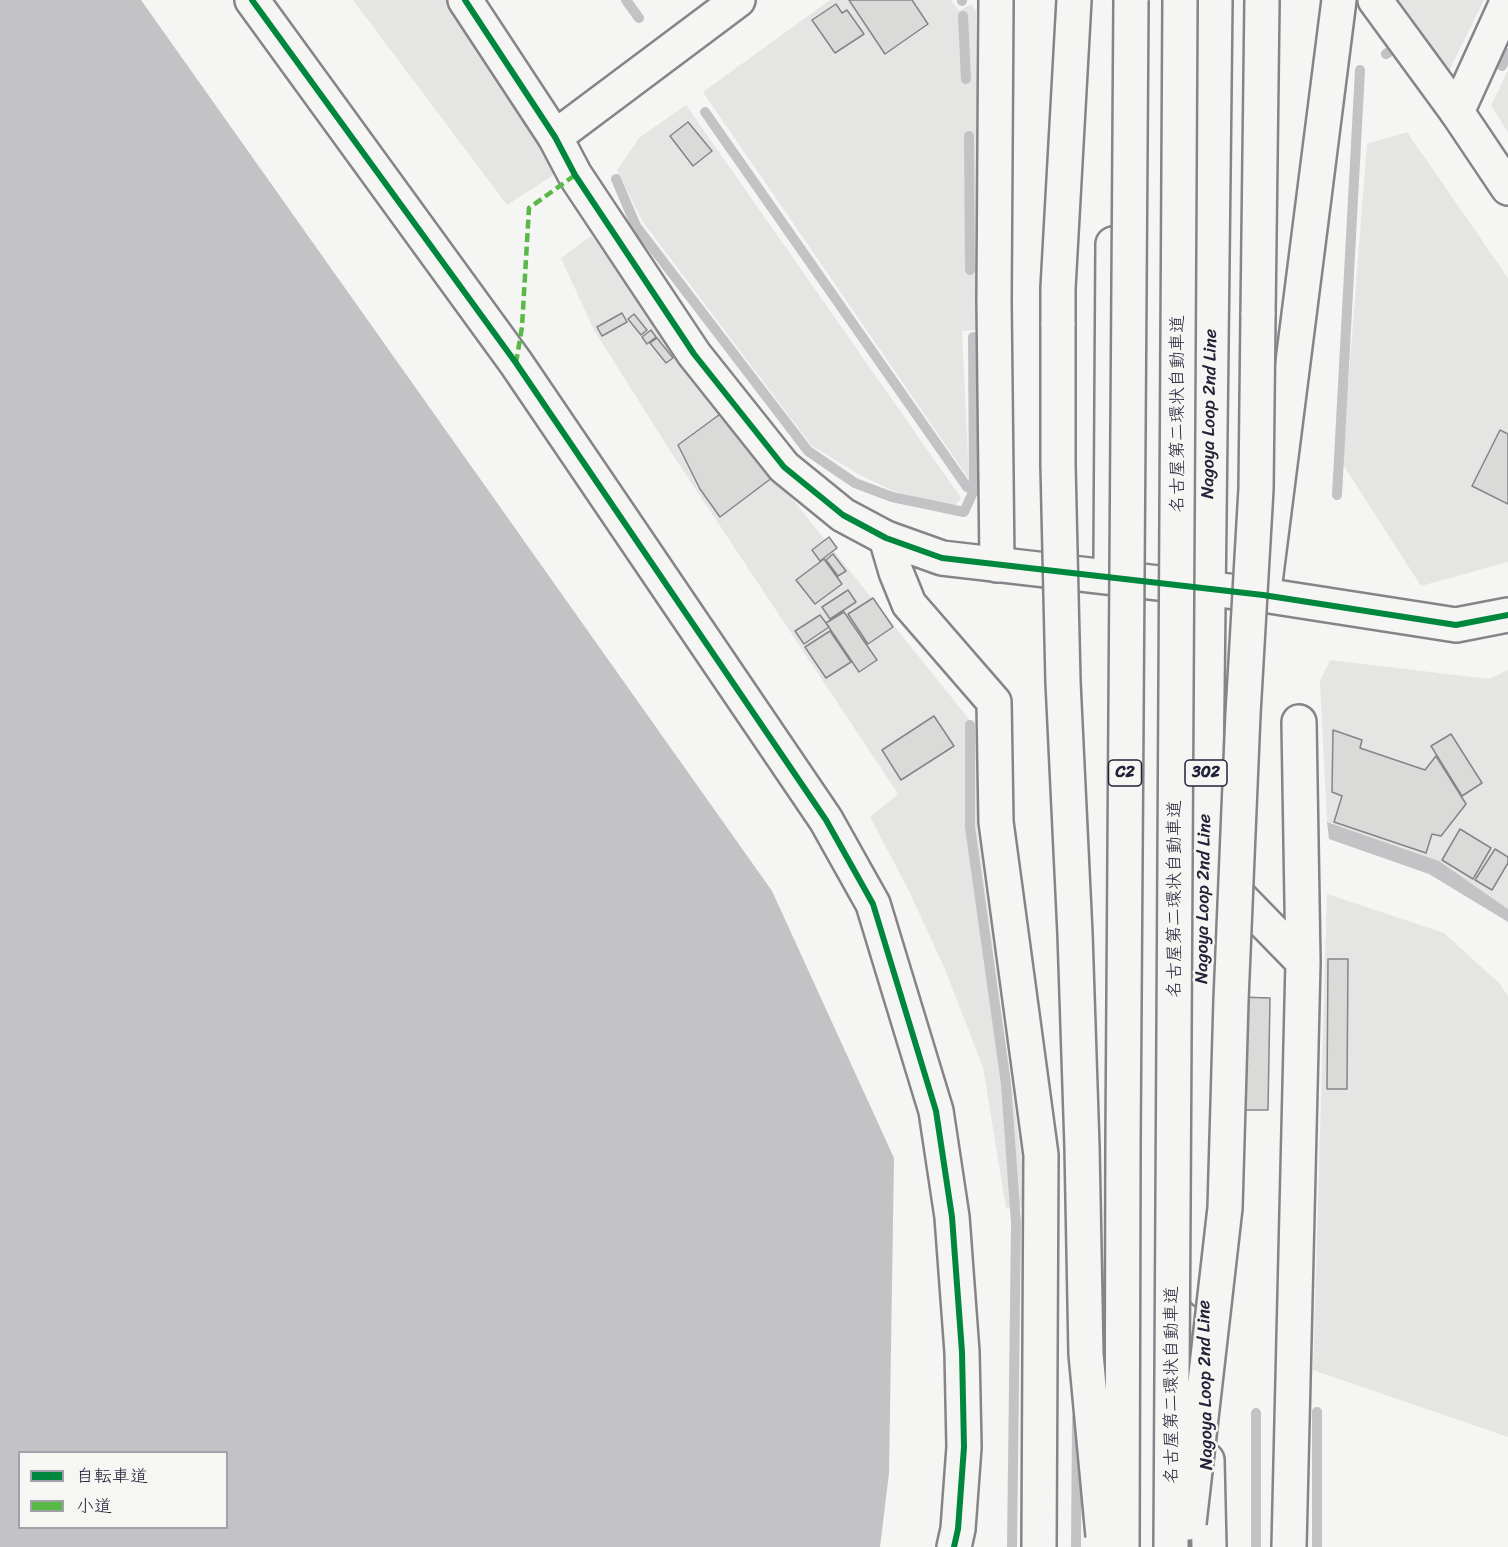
<!DOCTYPE html>
<html>
<head>
<meta charset="utf-8">
<style>
	body { margin:0 }
	#map { position:relative; width:1508px; height:1547px; overflow:hidden; background:#f5f5f3; font-family:Sriracha,"Klee One",sans-serif }
	canvas { display:block }
	.legend { position:absolute; left:18px; top:1451px; width:210px; height:78px; box-sizing:border-box; background:#f6f6f2; border:2px solid #a1a1a9; margin:0; padding:8px 10px; list-style:none; font-size:18px; color:#22223b }
	.legend li { display:flex; align-items:center; gap:12px; height:30px }
	.legend b { width:30px; border:2px solid #a1a1a9 }
</style>
</head>
<body>
<div id="map">
<canvas width="1508" height="1547"></canvas>
<ul class="legend">
<li><b style="height:8px;background:#00873e"></b>自転車道</li>
<li><b style="height:8px;background:#58b947"></b>小道</li>
</ul>
</div>
<script>
const c = document.querySelector('canvas').getContext('2d');
c.lineJoin = 'round';
function fillPath(path, color) { c.fillStyle = color; c.fill(path, 'evenodd'); }
const poly = rows => new Path2D(rows.map(r => 'M' + r).join(''));
function stroke(path, color, width, dash) { c.strokeStyle = color; c.lineWidth = width; c.lineCap = dash ? 'butt' : 'round'; c.setLineDash(dash || []); c.stroke(path); }
function write(font, color, halo, rows, align = 'center') {
  c.font = font + ' Sriracha,"Klee One",sans-serif'; c.lineWidth = 5; c.setLineDash([]); c.textBaseline = 'middle'; c.strokeStyle = halo; c.fillStyle = color; for (const [text, x, y, turn = 0] of rows) {
    c.save(); c.translate(x, y); c.rotate((+turn || 0) * Math.PI / 180); c.textAlign = isNaN(turn) ? turn : align; if (halo) c.strokeText(text, 0, 0); c.fillText(text, 0, 0); c.restore();
  }
}
const built = poly([
	[353,0,448,0,472,35,555,174,507,205],
	[830,0,951,0,959,11,971,4,976,11,980,330,962,331,969,479,703,92],
	[1399,0,1484,0,1449,71],
	[1508,70,1508,132,1491,106],
	[686,105,961,498,954,507,893,491,858,474,811,445,643,222,617,170,639,138],
	[1407,132,1508,278,1508,562,1421,586,1342,463,1367,144],
	[591,236,781,485,972,723,978,742,977,829,1028,1207,1006,1208,983,1067,944,967,909,891,870,817,898,794,669,449,594,330,561,258],
	[1330,660,1489,679,1508,670,1508,909,1439,861,1327,822,1320,681],
	[1327,894,1444,933,1500,984,1508,996,1508,1437,1313,1370]
]);
const water = poly([
	[0,0,141,0,772,891,894,1158,889,1473,880,1547,0,1547],
	[226,1452,226,1528,20,1528,20,1452],
	[1327,822,1439,861,1508,909,1508,922,1429,874,1329,839]
]);
const stream = poly([
	[626,0,639,18],
	[962,0,962,1],
	[963,16,966,79],
	[1386,54,1389,52],
	[1502,66,1508,53],
	[705,112,967,487,979,491],
	[969,136,970,270],
	[616,179,636,226,808,451,855,483,892,497,964,512,974,490,973,337],
	[1337,495,1360,70],
	[970,725,970,827,1006,1084,1016,1223,1012,1547],
	[1076,1547,1077,1418],
	[1256,1547,1256,1413],
	[1317,1547,1317,1412]
]);
const building = poly([
	[849,0,912,0,928,24,885,54,849,0],
	[836,4,842,13,847,10,864,34,835,53,812,20,836,4],
	[688,122,712,151,693,166,670,136,688,122],
	[622,313,627,322,602,336,597,327,622,313],
	[634,314,647,330,641,335,628,319,634,314],
	[651,330,656,337,647,344,642,337,651,330],
	[657,338,673,358,666,363,650,343,657,338],
	[723,412,773,477,720,517,700,489,678,445,723,412],
	[1500,430,1508,434,1508,504,1472,486,1500,430],
	[829,537,837,548,820,561,812,550,829,537],
	[833,554,846,571,838,576,826,560,833,554],
	[824,559,842,584,815,604,796,580,824,559],
	[848,590,856,602,830,619,822,607,848,590],
	[873,598,893,627,868,644,848,614,873,598],
	[844,612,877,660,859,672,826,623,844,612],
	[820,615,829,627,804,644,795,631,820,615],
	[830,631,851,662,826,678,805,647,830,631],
	[934,716,954,746,901,780,882,750,934,716],
	[1333,730,1362,740,1360,748,1425,770,1436,756,1466,804,1441,836,1432,834,1426,853,1334,822,1342,796,1332,792,1333,730],
	[1451,734,1482,783,1462,796,1431,746,1451,734],
	[1460,829,1491,848,1473,879,1442,860,1460,829],
	[1495,849,1508,857,1508,863,1492,890,1475,880,1495,849],
	[1328,959,1348,959,1347,1089,1327,1089,1328,959],
	[1240,997,1270,998,1268,1110,1238,1110,1240,997]
]);
const minor = poly([
	[252,0,516,363,826,820,873,904,936,1111,952,1217,962,1352,964,1447,958,1529,954,1547],
	[465,0,555,137],
	[996,0,994,300,997,565],
	[1457,112,1508,0],
	[886,538,896,572,909,604,994,702,996,822,1041,1155,1039,1547],
	[1264,590,1339,0],
	[1220,877,1303,962],
	[1289,1547,1303,962,1299,722]
]);
const tertiary = poly([
	[738,0,555,137,575,175,694,354,784,467,843,515,886,538,942,558,1263,595,1456,625,1508,615],
	[1375,0,1457,112,1508,188]
]);
const trunk = poly([
	[1111,561,1113,244],
	[1204,1291,1203,1088,1205,861,1215,0],
	[1207,1460,1209,1547]
]);
const motorway = poly([
	[1258,315,1262,0],
	[1058,326,1058,288,1074,0]
]);
const motorwayBridge = poly([
	[1058,326,1058,465,1063,682,1075,934,1082,1147,1086,1354,1103,1536],
	[1189,1523,1225,1208,1231,1000,1243,714,1256,489,1258,315],
	[1122,1547,1123,1142,1131,0],
	[1171,1547,1180,0]
]);
const quiet = poly([
	[516,363,522,327,529,208,575,175]
]);
const cycleway = poly([
	[252,0,516,363,826,820,873,904,936,1111,952,1217,962,1352,964,1447,958,1529,954,1547],
	[465,0,555,137,575,175,694,354,784,467,843,515,886,538,942,558,1263,595,1456,625,1508,615]
]);
const shields = [
	[1125,773,33],
	[1206,773,42]
];
const shieldNames = [
	["C2",1125,773],
	["302",1206,773]
];
const streetNames = [
	["名古屋第二環状自動車道",1178,414,-90],
	["Nagoya Loop 2nd Line",1210,414,-89],
	["名古屋第二環状自動車道",1175,899,-90],
	["Nagoya Loop 2nd Line",1204,899,-89],
	["名古屋第二環状自動車道",1172,1385,-90],
	["Nagoya Loop 2nd Line",1206,1385,-91]
];
fillPath(built, '#e5e5e4');
fillPath(water, '#c3c3c6');
stroke(stream, '#c3c3c6', 10);
fillPath(building, '#dadad9');
stroke(building, '#858589', 1.5);
stroke(minor, '#858589', 38);
stroke(tertiary, '#858589', 38);
stroke(trunk, '#858589', 38);
stroke(motorway, '#858589', 38);
stroke(minor, '#f5f5f3', 33);
stroke(tertiary, '#f5f5f3', 33);
stroke(trunk, '#f5f5f3', 33);
stroke(motorway, '#f5f5f3', 33);
stroke(motorwayBridge, '#858589', 38, []);
stroke(motorwayBridge, '#f5f5f3', 33);
stroke(quiet, '#58b947', 4.5, [9, 4.5]);
stroke(cycleway, '#00873e', 6);
for (const [x, y, w] of shields) { const box = new Path2D(); box.roundRect(x - w / 2, y - 13, w, 26, 4.5); c.fillStyle = '#f6f6f2'; c.fill(box); stroke(box, '#22223b', 1.5); }
write('bold 16px', '#22223b', null, shieldNames);
write('18px', '#22223b', '#f6f6f2', streetNames);
</script>
</body>
</html>
